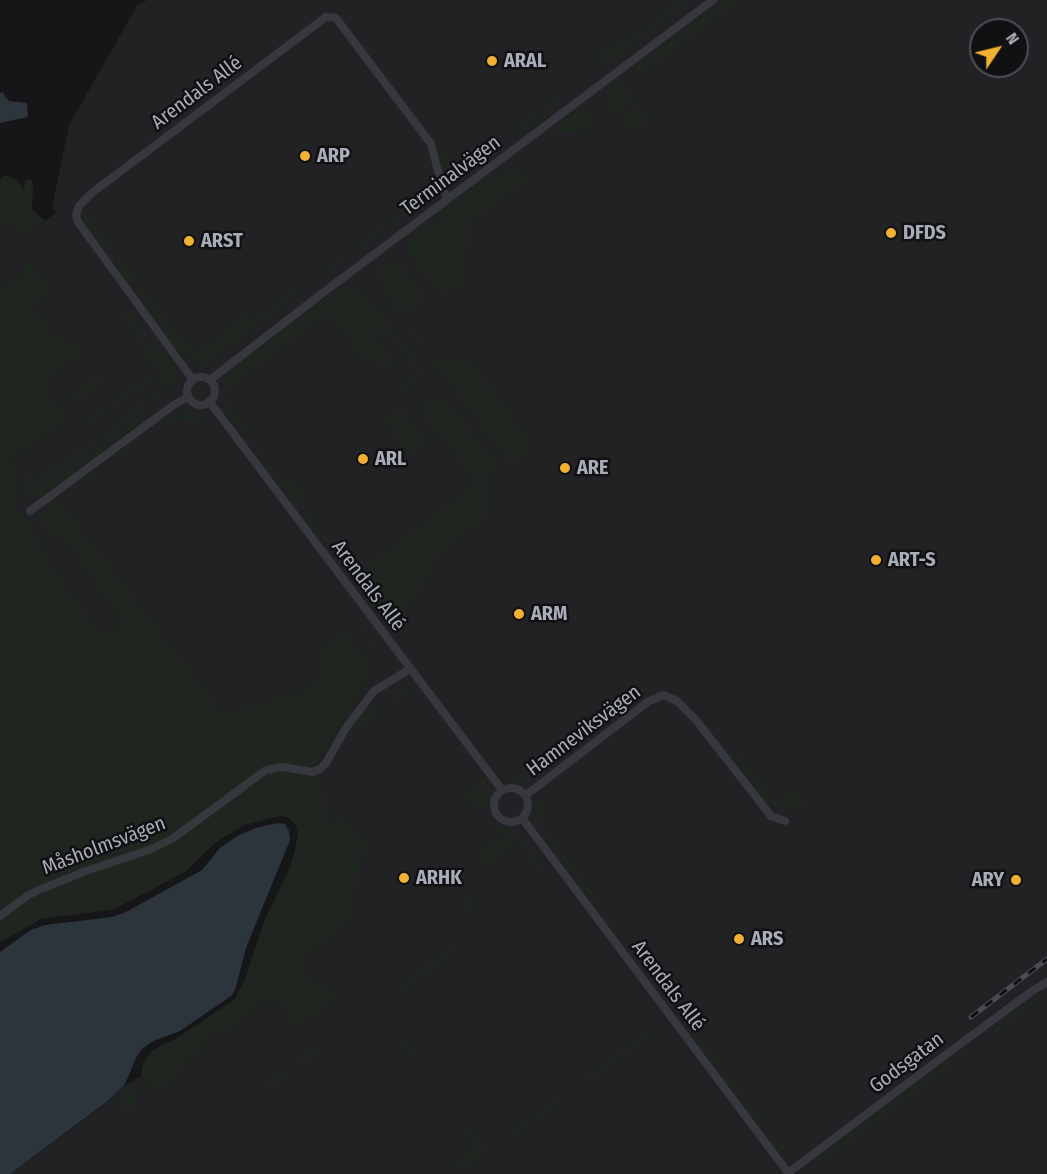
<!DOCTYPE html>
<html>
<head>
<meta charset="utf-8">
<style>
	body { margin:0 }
	#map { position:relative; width:1047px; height:1174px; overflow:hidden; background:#161618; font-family:"Fira Sans Condensed",sans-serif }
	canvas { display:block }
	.north { position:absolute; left:969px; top:18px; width:60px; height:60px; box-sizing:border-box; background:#111113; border:2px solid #4d4f55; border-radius:50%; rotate:55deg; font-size:16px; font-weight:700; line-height:24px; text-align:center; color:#a8adb8 }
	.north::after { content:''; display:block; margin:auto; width:21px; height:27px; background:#f2b134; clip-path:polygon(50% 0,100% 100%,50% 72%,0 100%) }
</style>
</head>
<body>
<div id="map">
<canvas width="1047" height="1174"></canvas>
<div class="north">N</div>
</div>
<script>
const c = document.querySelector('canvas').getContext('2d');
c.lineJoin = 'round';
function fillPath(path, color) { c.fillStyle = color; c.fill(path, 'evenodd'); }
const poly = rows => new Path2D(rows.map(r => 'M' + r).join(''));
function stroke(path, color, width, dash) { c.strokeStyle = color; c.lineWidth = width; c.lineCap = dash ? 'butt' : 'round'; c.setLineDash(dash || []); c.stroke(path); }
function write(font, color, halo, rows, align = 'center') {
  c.font = font + ' "Fira Sans Condensed",sans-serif'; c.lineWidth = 5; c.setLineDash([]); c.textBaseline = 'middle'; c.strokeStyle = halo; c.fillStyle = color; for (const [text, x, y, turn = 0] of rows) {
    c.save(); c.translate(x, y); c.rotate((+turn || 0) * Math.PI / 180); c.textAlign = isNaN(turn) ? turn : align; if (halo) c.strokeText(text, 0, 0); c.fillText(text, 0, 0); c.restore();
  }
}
const built = poly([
	[147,0,1047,0,1047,1174,10,1174,112,1099,111,1097,124,1086,141,1076,153,1095,184,1074,179,1067,206,1047,208,1040,223,1028,255,1010,264,1002,276,1002,286,1006,333,990,301,971,305,957,347,925,317,763,374,670,322,649,313,686,224,715,59,501,60,535,122,623,103,637,41,548,45,543,27,517,15,508,19,496,13,459,61,424,57,405,41,384,79,344,54,334,36,306,51,291,29,259,20,276,0,286,0,231,12,222,23,237,56,213,52,208,69,125,137,6],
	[981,30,1017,30,1017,66,981,66]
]);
const green = poly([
	[681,0,692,0,609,63,605,65,601,63,598,56,600,52,638,33],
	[723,0,742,0,637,78,635,73,636,66],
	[618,80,628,84,625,87,633,100,614,115,606,104,605,96,609,87],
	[567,88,564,96,512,135,511,130],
	[558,104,546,118,522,135,517,136],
	[636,106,640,107,650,121,635,132,622,123],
	[575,112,583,112,591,115,596,123,595,129,592,131,547,133],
	[435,142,456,171,483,151,486,151,487,153,456,177,446,182],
	[514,164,526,181,471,222,461,285,452,292,441,293,432,284,408,253,409,240,430,223,440,226,441,223,438,216,442,211,477,184,488,182],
	[3,176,9,176,19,182,24,191,25,181,31,179,33,183,32,209,45,221,23,237,12,223,0,231,0,179],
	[426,195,425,199,324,275,318,276,313,269,315,268,320,273,328,266,325,262,326,260,331,265,382,225],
	[84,209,112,245,101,245,97,241,86,227,83,216],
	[118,253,139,281,132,285,128,283,117,268],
	[29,258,51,291,36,306,54,334,79,344,84,351,42,384,57,405,63,418,61,424,13,459,19,496,15,508,27,517,45,543,41,548,103,636,122,623,60,535,53,538,41,520,41,513,59,500,224,714,313,686,322,649,344,631,374,670,317,763,330,826,342,816,367,839,347,925,305,957,301,971,333,990,332,1001,296,1029,286,1026,286,1006,276,1002,264,1002,232,1029,223,1028,208,1040,206,1047,180,1067,184,1074,153,1095,141,1076,142,1067,146,1058,153,1050,177,1038,235,999,245,979,265,919,291,865,298,836,296,825,289,818,281,816,244,825,215,843,185,872,115,909,41,919,0,943,0,286,20,276],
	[390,260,398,261,402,264,426,298,417,303,412,311,405,310,401,312,430,352,440,362,454,358,465,359,468,356,532,442,531,449,511,465,392,308,378,279,378,272,381,265],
	[346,286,357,286,365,294,417,361,421,371,417,383,408,391,400,394,400,386,411,380,415,369,390,334,382,330,377,333,375,338,394,361,393,369,389,365,381,368,372,357,365,362,328,313,223,392,222,395,244,423,250,419,252,420,251,426,246,430,240,429,222,404,220,393,223,382,253,352,337,290],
	[144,288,171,323,163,329,138,296,138,292],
	[293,288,300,293,208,362,201,366,191,362,192,355,248,313,254,320],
	[127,308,148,335,144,342,142,343,121,312],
	[172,325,191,350,185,360,164,331],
	[149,345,163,349,179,372,178,384,171,390,143,351],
	[154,371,156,377,85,428,79,427,69,413,69,411,81,425],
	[97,375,102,378,102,383,76,402,72,402,70,398,71,394],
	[162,384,168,393,153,403,148,395,152,395,162,388],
	[428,397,437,398,452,406,498,467,486,477,489,481,485,484,489,489,489,504,483,519,446,547,438,555,398,628,393,634,354,583,354,575,476,483,421,411,422,402],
	[135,401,139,401,145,410,69,466,40,482,23,486,24,479,28,473,33,479,79,450,86,447,136,409],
	[401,407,429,442,410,455,384,420],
	[182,412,189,412,199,417,239,459,235,460,214,434,207,432,209,428,200,422,180,419,174,420,176,427,167,425,165,421],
	[146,413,148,415,145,419,45,494,37,498,27,494,24,489,39,485,71,469],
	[147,432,150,433,81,485,81,481],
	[259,444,266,446,260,451,284,482,290,478,307,500,297,507,256,452,256,447],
	[313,508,316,511,310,516,343,560,349,556,350,562,348,565,341,565,303,515],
	[357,618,381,650,382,660,352,619],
	[405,683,410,690,390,705,391,698,395,690],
	[371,702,376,705,381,713,340,744,368,703],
	[736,750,775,802,789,794,795,787,805,801,808,799,810,802,794,811,775,808,756,788,730,755],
	[475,767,485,780,489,795,481,813,479,800,483,783,473,768],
	[515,772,528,775,531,777,529,780,516,782,502,774],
	[479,781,476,813,471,816,468,813,473,809,462,794],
	[540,798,544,804,543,814,541,822,537,826,533,810],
	[507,827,520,832,524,836,506,836,495,831],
	[543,827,583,878,623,937,621,937,540,830],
	[495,836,507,839,524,840,545,869,540,871,518,842,474,874,486,847],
	[467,893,477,904,457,919,461,925,456,928,453,928],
	[449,942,456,951,399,995,395,988,442,954],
	[630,942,651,970,648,973,626,945],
	[1041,993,1045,992,1047,994,993,1036,992,1030],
	[678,1008,693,1029,700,1025,701,1027,696,1032,716,1058,722,1054,724,1056,718,1062,737,1088,744,1083,746,1085,739,1090,759,1117,766,1112,768,1115,761,1120,781,1146,795,1137,801,1138,805,1144,803,1146,797,1139,780,1151,675,1011],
	[652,1027,655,1031,639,1045,590,1081,575,1085],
	[407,1039,422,1059,416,1064,401,1043],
	[317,1045,321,1051,299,1068,296,1064,301,1060,300,1058],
	[970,1046,975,1048,825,1161,819,1168,816,1166,826,1153,947,1063,951,1064,965,1053,964,1051],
	[289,1066,293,1072,271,1089,266,1083],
	[139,1082,135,1101,139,1107,133,1111,129,1106,123,1110,115,1100],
	[556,1098,560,1099,560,1103,518,1134,515,1135,508,1134],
	[466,1119,487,1149,484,1156,462,1171,456,1163,457,1160,474,1146,461,1128,467,1123]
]);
const water = poly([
	[2,92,9,101,27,103,28,117,0,123,0,93],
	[277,823,285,824,289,831,290,840,246,948,235,990,231,996,180,1031,153,1041,142,1049,137,1056,124,1086,111,1097,112,1098,10,1174,0,1174,0,952,31,930,45,925,112,917,126,912,202,870,220,848,239,835,256,828]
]);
const minor = poly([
	'187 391a14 14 0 1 1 28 0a14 14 0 1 1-28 0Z',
	[193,380,78,222,76,215,79,206,93,192,326,17,336,18,431,144,443,190,448,199],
	[210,380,320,295,713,0],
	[209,401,502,790],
	[30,511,175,404,189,397],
	'494 805a17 17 0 1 1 34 0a17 17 0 1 1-34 0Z',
	[526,795,649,701,664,695,677,701,696,720,771,816,785,821],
	[522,818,789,1174],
	[0,916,27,896,39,890,86,871,149,850,172,839,266,770,282,767,313,772,320,769,326,763,346,728,374,691,410,669],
	[788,1173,932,1065,1032,991,1047,982]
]);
const rail = poly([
	[971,1017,1047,959]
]);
const markers = [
	[492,61,6,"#f2b134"],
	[305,156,6,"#f2b134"],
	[891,233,6,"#f2b134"],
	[189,241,6,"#f2b134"],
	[363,459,6,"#f2b134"],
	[565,468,6,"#f2b134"],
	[876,560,6,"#f2b134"],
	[519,614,6,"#f2b134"],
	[404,878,6,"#f2b134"],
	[1016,880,6,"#f2b134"],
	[739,939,6,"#f2b134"]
];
const poiNames = [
	["ARAL",504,61],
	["ARP",317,156],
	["DFDS",903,233],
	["ARST",201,241],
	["ARL",375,459],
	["ARE",577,468],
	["ART-S",888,560],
	["ARM",531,614],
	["ARHK",416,878],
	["ARY",1004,880,"right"],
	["ARS",751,939]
];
const streetNames = [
	["Arendals Allé",197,93,-37],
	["Terminalvägen",451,176,-37],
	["Arendals Allé",368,586,53],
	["Hamneviksvägen",584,731,-37],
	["Måsholmsvägen",104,846,-21],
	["Arendals Allé",668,986,53],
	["Godsgatan",907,1063,-37]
];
fillPath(built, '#222225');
fillPath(green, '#1e261f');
fillPath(water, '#2c353c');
stroke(minor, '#37383d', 8);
stroke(rail, '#4a4c52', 5);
stroke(rail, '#111113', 3, [9]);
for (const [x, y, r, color] of markers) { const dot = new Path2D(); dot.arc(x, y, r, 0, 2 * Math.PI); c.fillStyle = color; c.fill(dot); stroke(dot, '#111113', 2); }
write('bold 20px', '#a8adb8', '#111113', poiNames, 'left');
write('20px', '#a8adb8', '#111113', streetNames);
</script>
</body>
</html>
